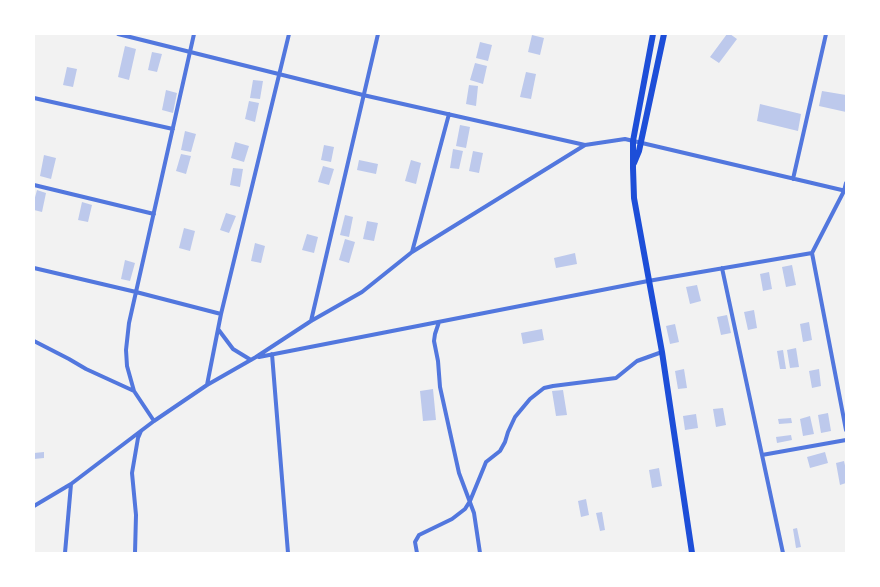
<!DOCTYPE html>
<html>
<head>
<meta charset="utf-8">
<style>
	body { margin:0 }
	#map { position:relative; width:880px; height:587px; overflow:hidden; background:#f2f2f2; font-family:Commissioner,sans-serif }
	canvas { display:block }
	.frame { position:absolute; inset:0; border:35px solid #fff; pointer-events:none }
</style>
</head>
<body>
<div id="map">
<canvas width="880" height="587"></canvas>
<div class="frame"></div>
</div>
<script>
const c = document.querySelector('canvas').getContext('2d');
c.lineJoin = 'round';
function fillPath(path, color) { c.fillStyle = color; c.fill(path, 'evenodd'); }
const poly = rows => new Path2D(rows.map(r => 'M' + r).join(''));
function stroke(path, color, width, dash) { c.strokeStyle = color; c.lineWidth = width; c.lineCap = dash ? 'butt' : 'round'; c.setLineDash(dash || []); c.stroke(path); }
const building = poly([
	[727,34,730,34,737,39,719,63,710,57],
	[532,35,544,38,540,55,528,52],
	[480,42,492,45,488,61,476,58],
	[125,46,136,49,129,80,118,77],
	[152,52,162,54,157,72,148,70],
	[475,63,487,66,483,84,470,80],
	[67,67,77,69,73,87,63,85],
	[526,72,536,74,531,99,520,97],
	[253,80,263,81,260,99,250,98],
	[469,85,478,86,476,106,466,104],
	[166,90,177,93,173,113,162,110],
	[822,91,846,95,846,112,819,106],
	[249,101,259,103,255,122,245,119],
	[760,104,801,114,798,131,757,121],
	[460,125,470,127,466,148,456,146],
	[185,131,196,134,191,152,181,150],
	[235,142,249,146,244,162,231,158],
	[324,145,334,147,331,162,321,160],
	[453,149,463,151,459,169,450,168],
	[473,151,483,153,479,173,469,171],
	[181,154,191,156,186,174,176,171],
	[44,155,56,158,51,179,40,176],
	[359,160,378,164,376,174,357,170],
	[411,160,421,163,416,184,405,181],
	[323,166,334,169,329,185,318,182],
	[233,168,243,169,240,187,230,185],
	[37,190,46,193,42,212,34,210,34,201],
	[82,202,92,205,88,222,78,220],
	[226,213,236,216,229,233,220,230],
	[345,215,353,217,349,237,340,235],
	[367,221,378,223,374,241,363,239],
	[184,228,195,231,190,251,179,248],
	[307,234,318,237,314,253,302,250],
	[345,239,355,242,349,263,339,260],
	[255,243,265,246,261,263,251,261],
	[575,253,577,264,556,268,554,258],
	[125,260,135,263,130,281,121,279],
	[792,265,796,285,786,287,782,267],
	[769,272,772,289,763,291,760,274],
	[697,285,701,301,690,304,686,287],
	[754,310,757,328,748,330,744,312],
	[727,315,731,333,721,335,717,317],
	[809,322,812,340,803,342,800,324],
	[675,324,679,342,670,344,666,326],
	[542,329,544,340,523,344,521,333],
	[796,348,799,367,790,368,787,350],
	[783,350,786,369,780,369,777,351],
	[684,369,687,388,678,389,675,371],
	[819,369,821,386,812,388,809,371],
	[433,389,436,420,423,421,420,391],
	[563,390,567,415,556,416,552,391],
	[723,408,726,425,716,427,713,409],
	[828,413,831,431,821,433,818,415],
	[696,414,698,428,685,430,683,416],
	[810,416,814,434,803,436,800,419],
	[791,418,792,423,779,424,778,419],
	[791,435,792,440,777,443,776,437],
	[44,452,44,458,34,459,34,453],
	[825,452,828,463,810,468,807,457],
	[844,461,846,470,846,483,840,485,836,463],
	[659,468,662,486,652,488,649,470],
	[586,499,589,515,581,517,578,501],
	[602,512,605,530,600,531,596,513],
	[797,528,801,547,796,548,793,529]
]);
const minor = poly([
	[118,34,363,95,585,145],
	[34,98,173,129],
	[793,179,826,34],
	[846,183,844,191,812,253,846,430],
	[34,185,154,214],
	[412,252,449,114],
	[34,268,136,292,221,314],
	[722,268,783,553],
	[311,321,378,34],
	[439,322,435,334,434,341,438,361,440,387,459,473,474,513,480,553],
	[218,329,233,349,251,360],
	[34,341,69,359,86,369,134,391,154,421],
	[272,354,288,553],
	[259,357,648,281,812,253],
	[207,385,221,314,289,34],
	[134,391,127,366,126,350,129,323,194,34],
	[762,455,846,440],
	[34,506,71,484,154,421,207,385,256,357,311,321,362,292,412,252,585,145,625,139,846,191],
	[65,553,71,484],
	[135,553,136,515,132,473,138,438,141,431],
	[417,553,415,542,419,535,452,519,465,509,470,501,484,467,486,462,500,451,505,442,508,432,515,417,530,399,544,388,553,386,616,378,637,361,662,352]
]);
const secondary = poly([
	[653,34,633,141,633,168,634,198,662,352,692,553],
	[634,163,639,151,664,34]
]);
fillPath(building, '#bdc9ec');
stroke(minor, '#5277de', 4);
stroke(secondary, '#1d4ed8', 6);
</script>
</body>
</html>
